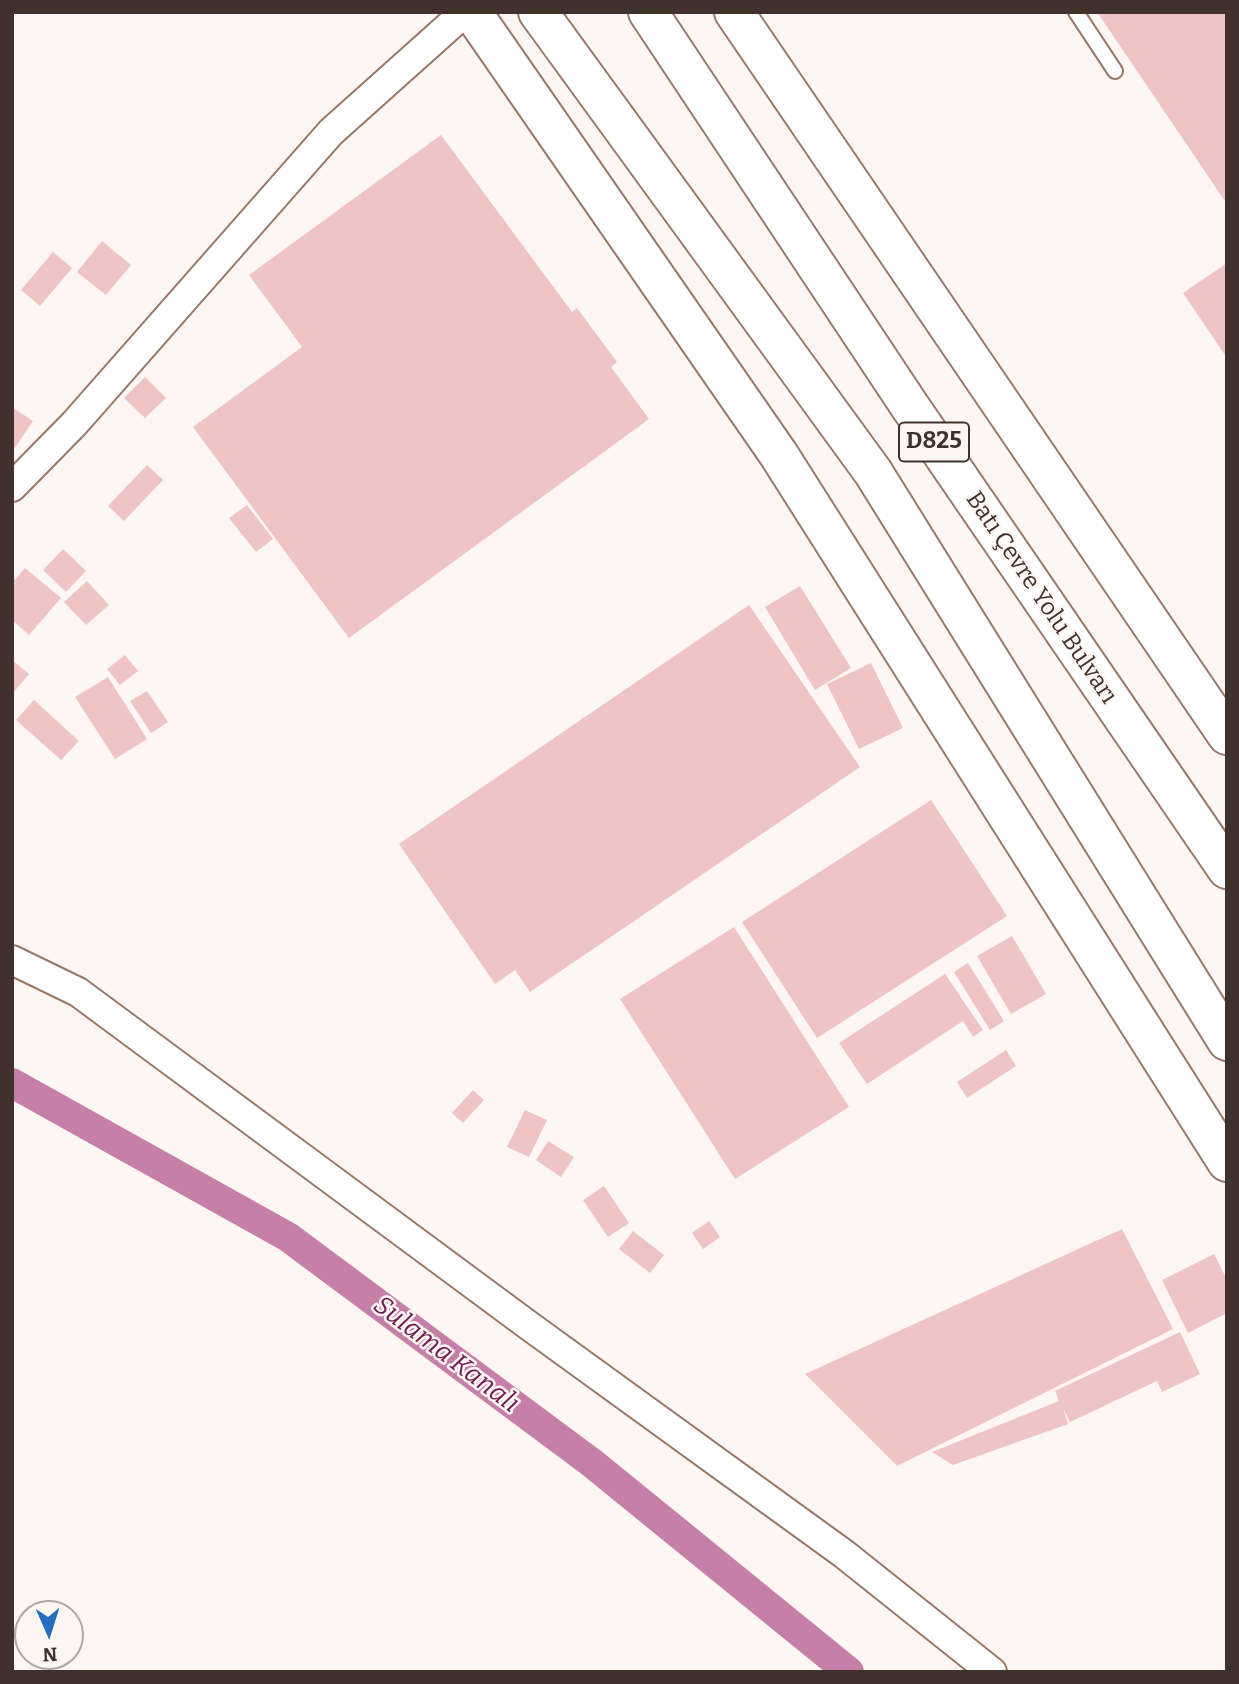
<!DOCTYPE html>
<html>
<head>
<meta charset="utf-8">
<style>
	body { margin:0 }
	#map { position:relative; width:1239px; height:1684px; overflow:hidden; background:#fef6f3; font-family:Bitter,serif }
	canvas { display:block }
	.frame { position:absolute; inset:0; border:14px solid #40322b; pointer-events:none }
	.north { position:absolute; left:14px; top:1600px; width:70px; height:70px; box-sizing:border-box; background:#fef6f3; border:2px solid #b2a8a3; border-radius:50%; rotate:177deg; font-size:19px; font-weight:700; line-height:28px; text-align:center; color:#40322b }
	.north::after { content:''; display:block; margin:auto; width:24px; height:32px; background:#246ebe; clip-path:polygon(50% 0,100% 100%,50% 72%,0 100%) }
</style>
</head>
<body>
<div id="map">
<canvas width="1239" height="1684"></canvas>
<div class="frame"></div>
<div class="north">N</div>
</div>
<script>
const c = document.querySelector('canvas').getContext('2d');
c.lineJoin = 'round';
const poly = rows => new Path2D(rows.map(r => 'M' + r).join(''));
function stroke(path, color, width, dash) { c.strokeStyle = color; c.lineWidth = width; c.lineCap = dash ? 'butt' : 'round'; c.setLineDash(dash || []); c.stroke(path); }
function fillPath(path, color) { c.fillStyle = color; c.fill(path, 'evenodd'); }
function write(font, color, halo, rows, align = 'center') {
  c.font = font + ' Bitter,serif'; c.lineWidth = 5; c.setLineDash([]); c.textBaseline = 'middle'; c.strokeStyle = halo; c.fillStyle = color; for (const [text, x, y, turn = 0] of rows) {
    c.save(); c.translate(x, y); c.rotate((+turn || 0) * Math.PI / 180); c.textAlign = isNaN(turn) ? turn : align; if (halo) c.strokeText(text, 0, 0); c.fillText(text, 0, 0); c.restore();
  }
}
const canal = poly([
	[12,1083,288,1237,592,1463,849,1672]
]);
const building = poly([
	[1097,12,1227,12,1227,204],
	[441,135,572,312,577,308,617,362,611,367,649,419,349,638,193,427,302,347,249,275],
	[102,241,131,265,106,295,77,272],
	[53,252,72,268,40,306,21,290],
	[1227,263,1227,358,1183,293],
	[145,377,166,398,145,418,124,398],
	[12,407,33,421,12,452],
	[147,465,163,480,124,521,108,506],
	[247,505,273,539,256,552,229,518],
	[63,549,86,571,66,592,43,570],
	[25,568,61,598,29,635,12,620,12,583],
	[87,581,109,605,86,625,64,602],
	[800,586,851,668,815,690,765,607],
	[749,605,860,767,530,992,515,970,495,984,399,844],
	[125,655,138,671,120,685,107,669],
	[12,660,29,674,12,694],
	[871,663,903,728,859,749,827,684],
	[108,677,147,739,115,759,75,697],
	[147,691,168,722,151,733,130,701],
	[34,700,79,741,61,760,16,720],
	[931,800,1007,916,817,1038,742,922],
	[734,927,849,1107,735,1179,620,999],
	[1012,936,1046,994,1011,1014,977,956],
	[968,963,1004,1021,990,1030,954,972],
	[945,974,983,1030,973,1037,963,1021,867,1084,839,1043],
	[1006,1050,1016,1066,967,1098,957,1082],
	[473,1090,484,1100,463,1123,452,1113],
	[525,1110,547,1120,529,1157,507,1147],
	[548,1141,574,1157,561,1177,536,1160],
	[604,1186,629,1223,608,1237,583,1200],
	[709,1221,720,1237,703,1249,692,1233],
	[1122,1229,1173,1329,897,1466,805,1374],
	[633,1231,664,1255,650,1273,619,1249],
	[1214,1254,1227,1280,1227,1313,1188,1333,1162,1280],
	[1180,1332,1200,1374,1162,1392,1157,1381,1070,1422,1063,1408,1068,1424,953,1465,932,1452,1059,1401,1055,1391]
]);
const lane = poly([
	[1076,12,1115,71]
]);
const street = poly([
	[12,487,74,424,331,132,465,12],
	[12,960,78,992,528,1325,844,1554,992,1672]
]);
const secondary = poly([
	[472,12,779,455,1227,1162],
	[538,12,873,472,1227,1041]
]);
const highway = poly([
	[648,12,909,405,1227,869],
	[734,12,1227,735]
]);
const shields = [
	[934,442,70]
];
const shieldNames = [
	["D825",934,442]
];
const streetNames = [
	["Batı Çevre Yolu Bulvarı",1041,598,56]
];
const waterNames = [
	["Sulama Kanalı",446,1355,37]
];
stroke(canal, '#c67fa7', 30);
fillPath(building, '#eec4c5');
stroke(lane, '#997868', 18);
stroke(street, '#997868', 32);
stroke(secondary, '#997868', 42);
stroke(highway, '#997868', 42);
stroke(lane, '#fff', 14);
stroke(street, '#fff', 28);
stroke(secondary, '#fff', 38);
stroke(highway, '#fff', 38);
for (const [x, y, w] of shields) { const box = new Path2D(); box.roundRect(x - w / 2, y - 19.5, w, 39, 5); c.fillStyle = '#fef6f3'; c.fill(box); stroke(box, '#40322b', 2); }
write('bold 23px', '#40322b', null, shieldNames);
write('24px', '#40322b', '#fef6f3', streetNames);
write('italic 26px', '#6f1b51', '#fef6f3', waterNames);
</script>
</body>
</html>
